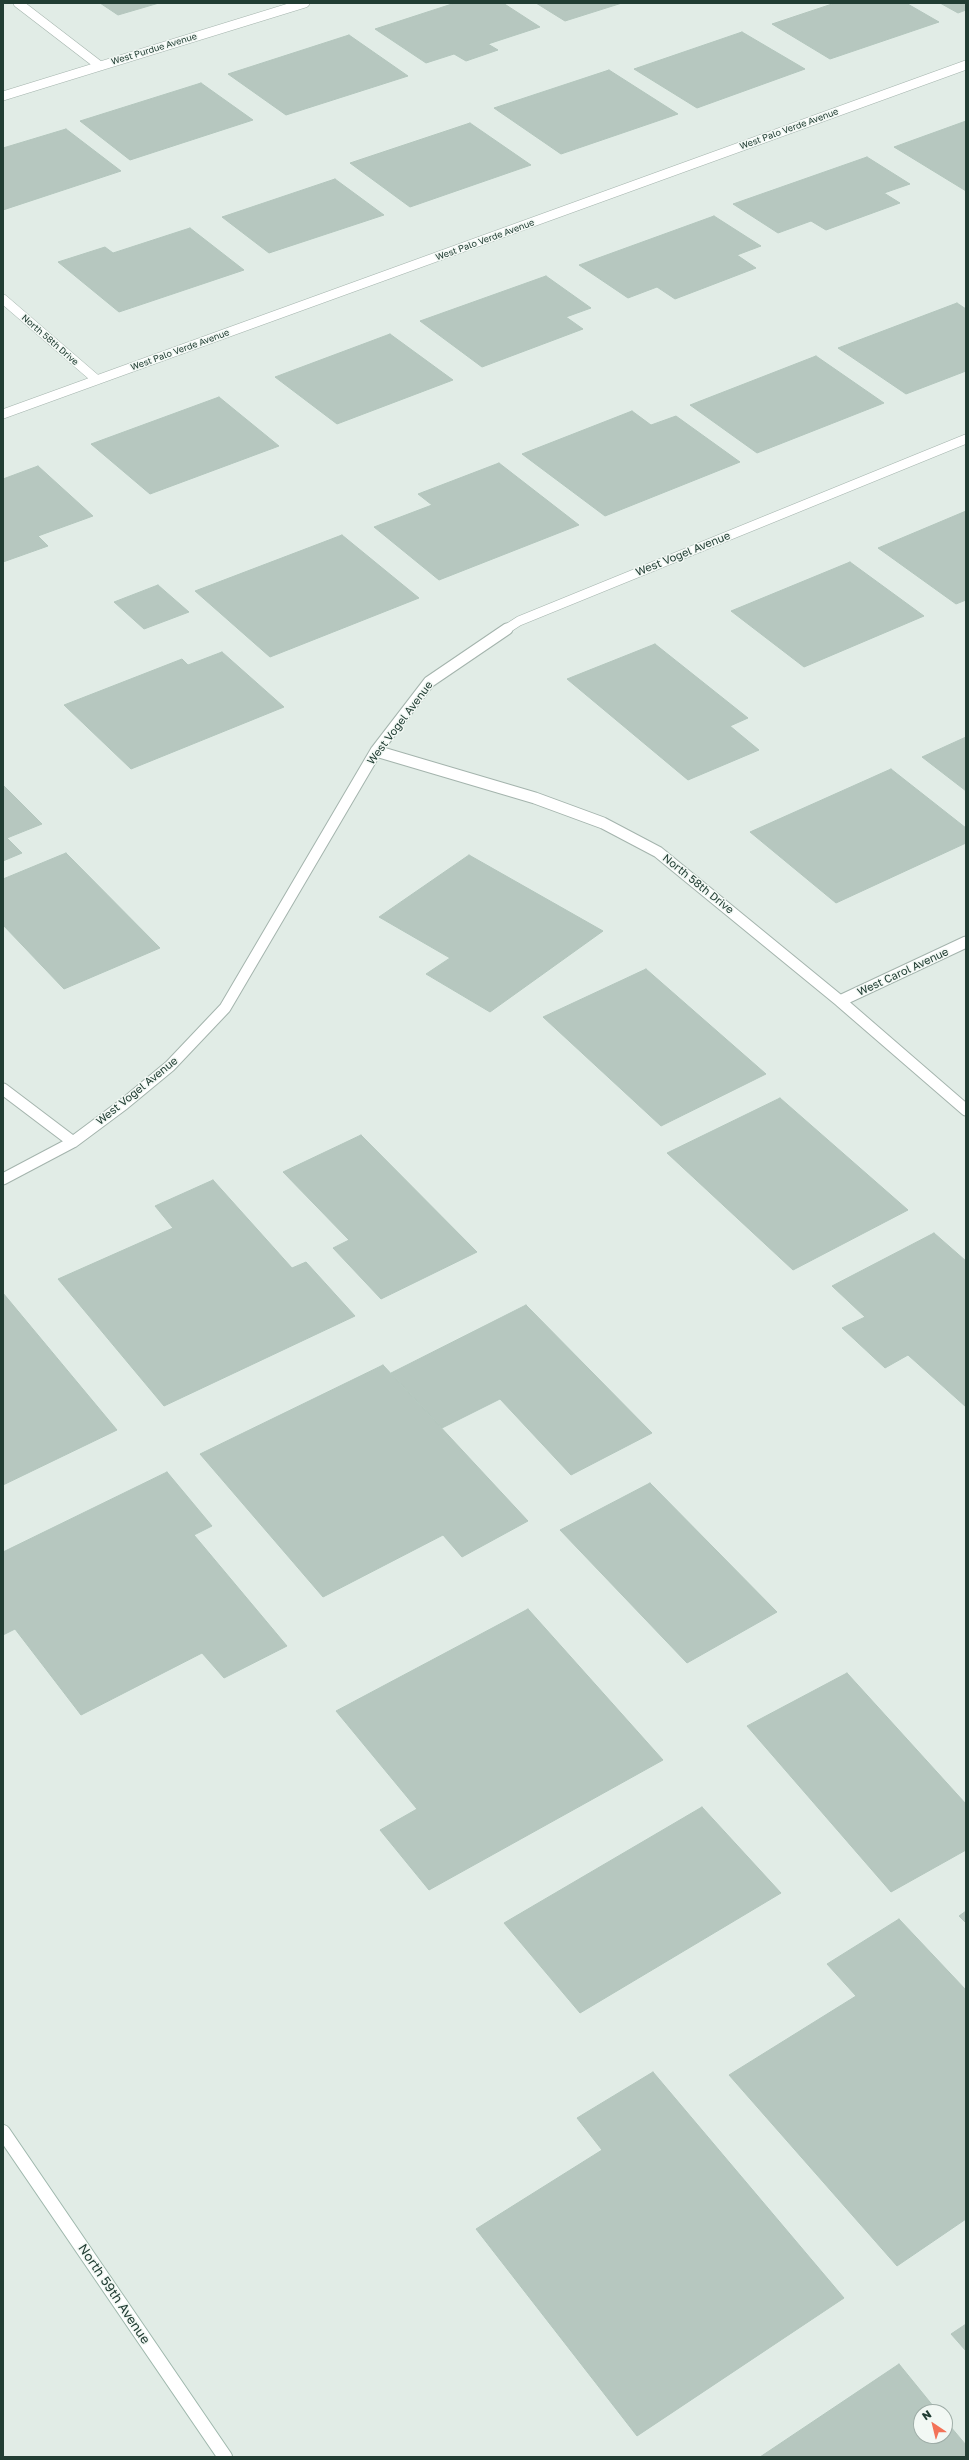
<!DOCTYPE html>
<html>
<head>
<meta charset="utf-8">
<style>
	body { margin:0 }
	#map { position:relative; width:969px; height:2460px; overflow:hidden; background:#e1ece6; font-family:"Golos Text",sans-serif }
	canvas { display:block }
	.frame { position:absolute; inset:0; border:4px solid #213d33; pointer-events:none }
	.north { position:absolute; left:913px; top:2404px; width:40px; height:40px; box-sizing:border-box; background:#f2f8f4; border:1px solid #9eada7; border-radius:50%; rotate:325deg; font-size:11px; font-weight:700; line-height:16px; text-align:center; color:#213d33 }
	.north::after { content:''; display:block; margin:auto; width:14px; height:18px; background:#f37258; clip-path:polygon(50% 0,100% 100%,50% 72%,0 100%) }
</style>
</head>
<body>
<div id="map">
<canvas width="969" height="2460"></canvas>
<div class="frame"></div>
<div class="north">N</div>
</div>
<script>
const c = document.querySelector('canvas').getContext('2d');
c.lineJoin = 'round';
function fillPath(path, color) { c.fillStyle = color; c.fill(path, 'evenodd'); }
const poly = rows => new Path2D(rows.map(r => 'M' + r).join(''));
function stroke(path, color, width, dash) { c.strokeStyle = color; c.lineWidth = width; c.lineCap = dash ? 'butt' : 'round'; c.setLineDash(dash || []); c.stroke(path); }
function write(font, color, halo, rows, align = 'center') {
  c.font = font + ' "Golos Text",sans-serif'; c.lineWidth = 3; c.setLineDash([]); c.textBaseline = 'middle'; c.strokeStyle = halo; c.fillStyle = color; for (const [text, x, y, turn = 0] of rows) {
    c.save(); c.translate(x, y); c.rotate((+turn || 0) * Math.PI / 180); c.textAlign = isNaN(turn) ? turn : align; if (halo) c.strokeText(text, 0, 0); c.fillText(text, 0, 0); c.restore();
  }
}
const building = poly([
	[100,3,159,3,118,15,100,3],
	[455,3,503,3,540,27,488,44,498,50,466,61,454,54,426,63,375,29,455,3],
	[536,3,622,3,565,21,536,3],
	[835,3,906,3,939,22,830,59,772,24,835,3],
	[940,3,966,3,966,10,958,13,940,3],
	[742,32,805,69,697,108,634,69,742,32],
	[349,35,408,76,286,115,228,74,349,35],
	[609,70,678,114,561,154,494,108,609,70],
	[201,83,253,120,130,160,80,121,201,83],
	[966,121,966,191,894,147,966,121],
	[470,123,531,165,410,207,350,163,470,123],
	[66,129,121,171,3,210,3,148,66,129],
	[867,157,910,184,884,193,900,203,826,230,811,221,778,233,733,204,867,157],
	[335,179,384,215,269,253,222,217,335,179],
	[714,216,761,246,737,255,756,268,675,299,657,287,628,298,579,265,714,216],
	[190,228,244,270,119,312,58,262,105,247,113,253,190,228],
	[546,276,591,308,566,317,583,329,482,367,420,321,546,276],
	[957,303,966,309,966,371,906,394,838,348,957,303],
	[390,334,453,380,337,424,275,377,390,334],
	[816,356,884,403,757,453,690,405,816,356],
	[219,397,279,446,150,494,91,444,219,397],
	[632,411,651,425,676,416,740,462,605,516,522,454,632,411],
	[499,463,579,525,439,580,374,527,432,505,418,494,499,463],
	[38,466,93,516,38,536,48,546,3,562,3,479,38,466],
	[966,511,966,600,956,604,878,548,966,511],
	[342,535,419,598,270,657,195,591,342,535],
	[850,562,924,616,804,667,731,611,850,562],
	[158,585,189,612,144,629,114,602,158,585],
	[655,644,748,718,730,726,759,750,688,780,567,679,655,644],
	[222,652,284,707,131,769,64,705,182,659,188,665,222,652],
	[966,737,966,791,922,757,966,737],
	[891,769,966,828,966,843,836,903,750,832,891,769],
	[3,785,42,824,7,838,22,853,3,861,3,785],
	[66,853,160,948,64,989,3,925,3,879,66,853],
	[469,855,603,931,490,1012,426,974,450,958,379,917,469,855],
	[646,969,766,1074,661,1126,543,1017,646,969],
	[780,1098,908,1210,793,1270,667,1153,780,1098],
	[361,1135,477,1252,381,1299,333,1248,349,1240,283,1172,361,1135],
	[213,1180,292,1268,306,1262,355,1316,164,1406,58,1279,173,1228,155,1206,213,1180],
	[934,1233,966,1261,966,1407,908,1355,885,1368,842,1328,865,1317,832,1286,934,1233],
	[3,1293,117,1430,3,1485,3,1293],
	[526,1305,652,1433,571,1475,500,1399,442,1428,391,1373,526,1305],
	[383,1365,528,1521,462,1557,443,1535,323,1597,200,1454,383,1365],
	[167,1472,212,1526,194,1535,287,1646,224,1678,202,1653,81,1715,15,1629,3,1635,3,1552,167,1472],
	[650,1483,777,1612,687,1663,560,1530,650,1483],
	[528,1609,663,1760,429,1890,380,1830,417,1809,336,1711,528,1609],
	[847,1673,966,1804,966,1850,891,1892,747,1726,847,1673],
	[702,1807,781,1893,580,2013,504,1923,702,1807],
	[966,1911,966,1923,959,1916,966,1911],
	[899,1919,966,1990,966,2219,897,2266,729,2075,856,1996,827,1964,899,1919],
	[653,2072,844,2298,637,2436,476,2229,602,2150,577,2118,653,2072],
	[966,2324,966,2351,951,2334,966,2324],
	[899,2364,938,2412,921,2412,921,2436,945,2436,945,2420,966,2445,966,2457,760,2457,899,2364]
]);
const streetFar1 = poly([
	[18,3,100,66],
	[3,96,305,3],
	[3,299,97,380],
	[3,414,966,65],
	[505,630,519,621,966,439]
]);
const street = poly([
	[376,751,535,798,603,823,658,852,840,1001,966,1110],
	[840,1001,966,942],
	[3,1089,73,1142],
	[3,1179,73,1142,124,1104,170,1066,225,1008,376,751,429,682,507,629]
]);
const secondary = poly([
	[3,2132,225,2457]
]);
const farStreetnames = [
	["West Purdue Avenue",154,49,-17],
	["West Palo Verde Avenue",789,129,-20],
	["West Palo Verde Avenue",485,240,-20],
	["North 58th Drive",50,340,41],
	["West Palo Verde Avenue",180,350,-20]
];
const streetNames = [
	["West Vogel Avenue",683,554,-22],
	["West Vogel Avenue",400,723,-53],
	["North 58th Drive",698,884,39],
	["West Carol Avenue",903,972,-25],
	["West Vogel Avenue",137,1091,-39]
];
const nearStreetnames = [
	["North 59th Avenue",114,2294,56]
];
fillPath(building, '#b6c7bf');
stroke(building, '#b3c6bd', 1);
stroke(streetFar1, '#a4b4ad', 10);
stroke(street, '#a4b4ad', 13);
stroke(secondary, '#9fb8ad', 16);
stroke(streetFar1, '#fff', 9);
stroke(street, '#fff', 11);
stroke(secondary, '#fff', 14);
write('9px', '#213d33', '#f2f8f4', farStreetnames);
write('11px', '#213d33', '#f2f8f4', streetNames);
write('13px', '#213d33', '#f2f8f4', nearStreetnames);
</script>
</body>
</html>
